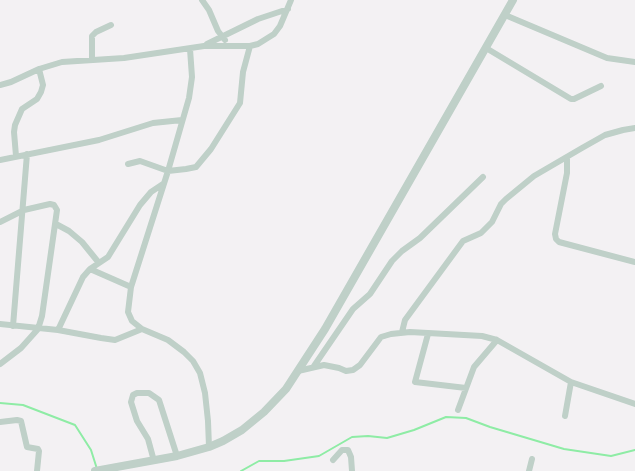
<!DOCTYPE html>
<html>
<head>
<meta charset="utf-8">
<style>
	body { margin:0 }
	canvas { display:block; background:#f3f1f3 }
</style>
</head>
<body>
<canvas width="635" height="471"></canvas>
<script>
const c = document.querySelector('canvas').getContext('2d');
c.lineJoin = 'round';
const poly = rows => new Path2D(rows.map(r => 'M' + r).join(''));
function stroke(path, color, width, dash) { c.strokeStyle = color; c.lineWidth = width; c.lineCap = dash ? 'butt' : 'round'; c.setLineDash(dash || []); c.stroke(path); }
const stream = poly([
	[0,403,23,405,75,425,91,450,97,469],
	[241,471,259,461,284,461,319,456,352,437,368,436,387,438,414,430,446,417,466,418,490,427,564,449,611,456,635,450]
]);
const minor = poly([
	[202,0,209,10,218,31,225,40],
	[505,15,607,58,635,62],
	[207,44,258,19,288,9],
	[486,48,571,99,574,99,601,86],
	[190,49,192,77,189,98,168,171,131,287,128,312,132,321,142,329,168,340,184,352,193,361,200,373,205,393,208,421,209,447],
	[92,60,92,36,96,32,111,25],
	[0,85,11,82,39,69,62,62,124,58,204,46,250,46,258,44,274,34,280,26,291,0],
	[16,156,14,132,15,125,22,109,37,99,41,92,43,85,39,69],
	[567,157,567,173,555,234,556,239,559,242,635,262],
	[0,160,99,140,153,123,182,120],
	[128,164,140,161,168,171,186,169,196,167,211,149,240,103,243,72,250,46],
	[0,222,24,210,50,204,54,205,57,210,42,316,38,329,21,348,0,364],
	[56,224,69,231,82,242,99,263],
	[90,269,131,287],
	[0,324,58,330,101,338,115,340,142,329],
	[13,326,27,154],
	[58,330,83,277,90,269,108,257,140,205,151,192,163,184],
	[402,332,405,320,463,241,481,233,492,222,501,204,506,199,534,176,582,148,605,135,623,130,635,128],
	[428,334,415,382,466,388],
	[314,366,353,309,370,294,392,261,402,251,420,238,483,177],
	[298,371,324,365,339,368,346,371,353,370,360,365,381,337,391,334,410,332,482,336,497,340,571,382,635,404],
	[458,410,474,367,497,340],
	[565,416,571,382],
	[0,422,17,420,21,421,27,447,38,449,39,451,37,471],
	[333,460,342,450,348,450,351,457,352,471],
	[154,461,148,439,137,421,131,402,133,395,137,393,149,393,159,400,177,456],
	[529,471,532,459]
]);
const tertiary = poly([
	[95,471,177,456,209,447,223,441,242,430,264,412,286,389,325,329,513,0]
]);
stroke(stream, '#8eeca5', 2);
stroke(minor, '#bfd0c8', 6);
stroke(tertiary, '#bfd0c8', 8);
</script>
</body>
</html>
